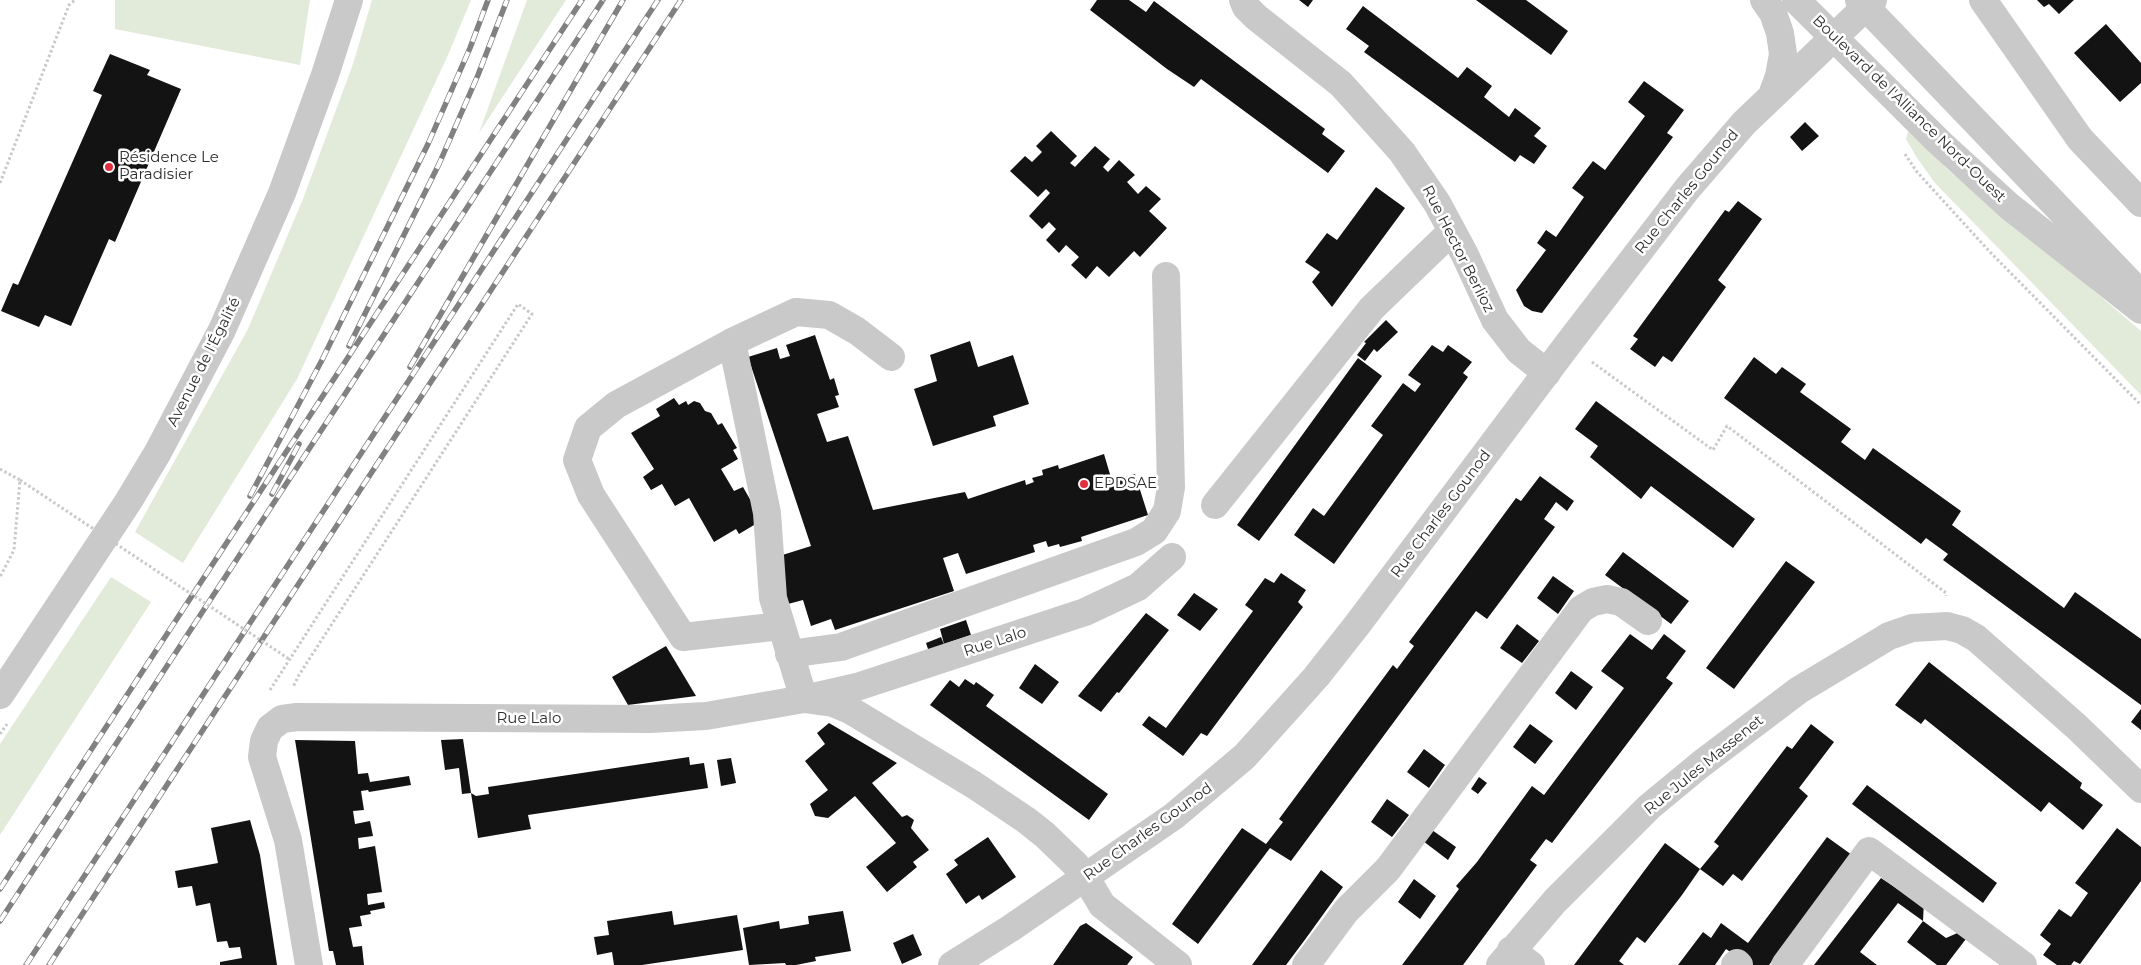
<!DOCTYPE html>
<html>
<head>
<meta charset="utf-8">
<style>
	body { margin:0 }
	canvas { display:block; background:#fff }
</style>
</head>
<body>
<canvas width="2141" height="965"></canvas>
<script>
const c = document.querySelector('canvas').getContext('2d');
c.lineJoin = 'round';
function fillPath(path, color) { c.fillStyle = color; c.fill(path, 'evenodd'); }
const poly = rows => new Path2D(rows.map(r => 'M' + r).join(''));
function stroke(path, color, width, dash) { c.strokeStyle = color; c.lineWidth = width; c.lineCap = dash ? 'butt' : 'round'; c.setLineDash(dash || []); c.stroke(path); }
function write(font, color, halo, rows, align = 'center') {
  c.font = font + ' Montserrat,sans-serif'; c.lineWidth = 5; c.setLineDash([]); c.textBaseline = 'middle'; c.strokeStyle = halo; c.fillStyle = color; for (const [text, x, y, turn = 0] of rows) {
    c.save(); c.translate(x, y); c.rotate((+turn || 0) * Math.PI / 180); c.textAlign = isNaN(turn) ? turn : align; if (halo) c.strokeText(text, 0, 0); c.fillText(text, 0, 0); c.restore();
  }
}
const green = poly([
	[115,0,310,0,300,65,115,29],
	[372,0,471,0,448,55,297,379,183,563,135,532,248,329,303,199,353,64],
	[527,0,566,0,479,133],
	[1909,127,1947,169,2031,237,2141,331,2141,395,1935,183,1917,158,1906,139],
	[111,577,151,602,0,835,0,744]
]);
const building = poly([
	[1097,0,1129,0,1146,12,1154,1,1325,129,1322,134,1345,151,1328,173,1201,79,1194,87,1167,69,1090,10],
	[1299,0,1313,0,1308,7],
	[1476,0,1526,0,1568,31,1551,55],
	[2037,0,2074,0,2059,14,2049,4,2044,7],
	[1363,6,1458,78,1467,67,1492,86,1484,97,1509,117,1515,108,1541,128,1534,136,1547,146,1534,164,1520,155,1515,162,1364,52,1369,46,1346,29],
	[2106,24,2141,63,2141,83,2120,102,2074,53],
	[110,54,150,70,147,75,181,89,115,242,109,239,71,326,45,315,39,327,1,311,13,283,18,285,102,95,93,91],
	[1644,81,1684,110,1667,133,1673,137,1542,313,1532,311,1524,306,1516,290,1546,250,1537,243,1546,230,1556,237,1584,197,1572,188,1593,161,1605,170,1645,116,1628,102],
	[1805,122,1819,136,1802,151,1790,137],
	[1051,131,1077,156,1070,163,1075,167,1095,146,1110,159,1103,167,1108,172,1119,160,1135,175,1127,182,1138,194,1146,186,1161,199,1149,211,1167,228,1140,257,1134,251,1109,277,1097,266,1086,279,1071,265,1079,257,1066,245,1059,253,1046,240,1056,229,1049,222,1042,229,1029,216,1050,193,1046,189,1038,197,1010,171,1025,156,1032,162,1042,152,1036,146],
	[1376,187,1405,208,1332,307,1312,282,1320,272,1305,262,1327,233,1337,240],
	[1738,201,1762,219,1718,280,1726,287,1672,362,1663,356,1655,367,1630,349,1638,339,1633,336,1725,210,1729,212],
	[1386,320,1398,332,1377,352,1374,349,1365,361,1357,355,1366,343,1364,342],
	[815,335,830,380,834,378,839,395,835,396,839,407,817,414,827,442,848,436,873,510,965,492,968,499,1025,480,1026,485,1034,482,1032,478,1043,475,1042,470,1058,465,1059,469,1104,454,1112,481,1135,474,1148,515,1081,537,1082,541,1060,547,1059,544,1048,547,1046,541,1033,545,1035,552,966,574,958,553,943,558,954,591,835,630,831,619,811,626,803,600,788,604,773,558,811,546,748,357,777,348,780,359,790,356,786,345],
	[970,341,978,367,1013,355,1029,404,993,416,996,426,933,446,914,389,937,381,930,355],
	[1432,345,1443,352,1448,345,1472,362,1463,373,1468,377,1334,564,1294,535,1313,508,1324,516,1383,435,1371,426,1403,383,1415,392,1421,384,1408,375],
	[1754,357,1776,374,1782,367,1806,384,1800,392,1851,429,1841,442,1865,460,1873,448,1961,511,1952,525,2064,608,2075,592,2141,639,2141,705,1943,560,1948,554,1926,538,1921,544,1724,398],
	[1358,358,1382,376,1259,541,1237,525],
	[674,398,679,405,686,401,688,405,694,401,700,403,705,411,711,413,718,425,722,423,737,448,733,450,738,459,721,469,734,491,743,487,759,515,759,522,739,534,736,529,714,542,689,498,675,506,662,484,651,490,643,477,654,469,631,433,660,416,656,409],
	[1596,401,1755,519,1733,548,1651,486,1641,499,1590,457,1598,446,1575,429],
	[1540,476,1574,501,1567,511,1556,502,1544,519,1555,527,1505,595,1487,619,1476,611,1291,861,1270,848,1198,944,1172,924,1242,828,1266,844,1283,822,1279,819,1393,665,1397,669,1414,646,1409,642,1474,555,1516,498,1521,501],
	[1623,552,1689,601,1671,624,1605,575],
	[1786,561,1815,582,1734,689,1706,668],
	[1281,573,1306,590,1298,602,1303,607,1207,736,1201,733,1183,756,1142,725,1149,716,1166,728,1253,611,1245,605,1265,578,1274,583],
	[1553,576,1574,591,1558,614,1537,598],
	[1194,593,1218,609,1200,631,1177,615],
	[1146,613,1169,630,1119,693,1117,692,1101,712,1078,696],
	[966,620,971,635,944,644,940,629],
	[1517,624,1539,641,1522,663,1500,648],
	[1630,634,1652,650,1664,634,1686,651,1666,678,1673,683,1552,843,1546,839,1530,860,1537,865,1463,965,1402,965,1459,889,1456,886,1477,862,1532,786,1544,795,1624,688,1601,671],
	[941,637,945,647,929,652,926,643],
	[666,646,696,696,628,705,612,677],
	[1929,662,2082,783,2080,788,2103,805,2083,830,2049,802,2041,812,1925,719,1921,724,1895,705],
	[1035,664,1059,682,1042,704,1019,688],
	[1571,671,1593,687,1576,710,1555,693],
	[965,679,974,685,976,682,994,695,986,706,1108,794,1089,820,930,705,950,680,959,687],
	[2141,709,2141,730,2131,722],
	[829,723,897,763,872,783,902,817,907,815,914,820,911,828,929,850,913,862,917,867,887,892,866,867,896,843,855,796,828,818,815,816,810,804,828,790,805,761,825,744,817,733],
	[1530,724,1553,741,1535,764,1513,747],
	[1811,724,1834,742,1799,788,1808,796,1742,881,1733,874,1723,886,1700,869,1719,846,1714,842,1787,746,1792,749],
	[463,739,471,793,462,794,459,768,445,770,441,740],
	[295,740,355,741,358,774,368,773,370,782,409,776,411,785,369,792,368,790,361,791,364,810,353,811,355,824,370,821,373,836,358,838,359,849,375,846,378,865,382,892,367,894,368,905,384,902,385,908,370,911,371,914,360,916,362,926,349,928,353,947,362,946,364,965,336,965,333,951,329,951],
	[1424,749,1445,765,1429,788,1407,772],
	[689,757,690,765,704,763,708,788,528,815,531,829,478,838,471,793,476,796,489,794,488,787],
	[731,758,736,783,721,786,717,760],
	[1479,777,1487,783,1478,794,1471,789],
	[1867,785,1997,883,1983,903,1852,804],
	[1387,799,1409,815,1392,837,1371,822],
	[250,820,260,855,277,965,220,965,220,962,242,958,240,947,229,948,227,941,217,942,210,903,196,906,192,886,178,888,175,871,218,863,211,828],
	[2117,828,2141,847,2141,881,2080,964,2074,961,2071,965,2057,965,2043,955,2051,944,2040,935,2059,909,2071,917,2088,893,2075,883],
	[1432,830,1456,847,1448,860,1423,841],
	[988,837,1016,877,982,900,979,895,966,904,946,874,958,865,954,860],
	[1827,837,1852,855,1769,965,1750,965,1726,949,1715,965,1678,965,1703,932,1711,938,1721,923,1748,943],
	[1665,843,1700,869,1682,895,1645,943,1637,937,1619,961,1624,965,1574,965],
	[1321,870,1343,887,1304,941,1286,965,1252,965],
	[1881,878,1905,894,1924,901,1923,921,1898,903,1860,952,1877,965,1814,965],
	[1414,879,1436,896,1420,919,1398,902],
	[672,911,674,925,737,915,743,950,642,965,614,965,612,952,597,955,594,937,609,935,607,921],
	[843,911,851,951,815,957,816,961,796,965,786,965,785,963,749,965,743,928,779,921,780,929,809,924,808,916],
	[1923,921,1946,938,1962,931,1969,935,1946,965,1937,965,1907,942],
	[1086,923,1133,957,1127,965,1053,965,1080,926],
	[913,934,922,955,902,964,893,943]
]);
const path = poly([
	[1905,154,1917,172,1989,251,2141,405],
	[0,183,69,5,75,0],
	[1592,362,1713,450,1727,426,1946,593,1946,596],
	[0,469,20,480,14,550,0,577],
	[270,690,518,304,532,314,299,675,293,687],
	[0,734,7,724]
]);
const minor = poly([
	[1243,0,1246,7,1256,17,1341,84,1402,152,1437,203,1465,255,1495,320,1519,351,1547,373],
	[1764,0,1773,13,1780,33,1783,54,1779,76,1772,95],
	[1796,0,1939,142,2009,206,2141,310],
	[1859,0,2137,290],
	[1983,0,2080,139,2141,203],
	[732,342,767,513,773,598,804,699,857,687,1085,612,1138,587,1172,557],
	[1215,505,1372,308,1452,231],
	[781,626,683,637,591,495,577,460,588,428,616,405,732,342,796,312,829,315,857,331,891,357],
	[789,654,841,647,1136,542,1154,531,1167,511,1171,487,1166,276],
	[0,695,128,502,158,452,222,330,282,193,325,75,349,0],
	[1511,950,1531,965],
	[309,965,288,840,262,757,264,741,270,728,282,719,297,717,650,719,706,716,804,699,833,703,850,710,974,785,1026,820,1045,835,1075,864,1086,878,1102,905,1178,965],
	[952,965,1011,928,1174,816,1245,756,1316,677,1357,625,1568,344,1687,189,1744,123,1873,0],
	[1306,965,1346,911,1388,869,1581,609,1593,602,1607,599,1621,602,1648,621],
	[1500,965,1555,901,1649,807,1701,764,1799,690,1889,636,1912,628,1947,626,1962,630,1976,638,2077,727,2141,789],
	[1735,965,1737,963,1739,965],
	[1785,965,1869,851,2023,965]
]);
const rail = poly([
	[349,346,439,164,478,75,507,0],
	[410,367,623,0],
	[272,494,299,444],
	[250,496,322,360,428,144,470,48,488,0],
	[0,889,582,0],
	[0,921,603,0],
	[26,965,658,0],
	[49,965,681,0]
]);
const pathBridge = poly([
	[20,480,289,659]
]);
const markers = [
	[109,167,5,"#e32e3f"],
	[1084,484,5,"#e32e3f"]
];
const streetNames = [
	["Boulevard de l'Alliance Nord-Ouest",1909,109,44],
	["Rue Charles Gounod",1687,192,-51],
	["Rue Hector Berlioz",1458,249,63],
	["Avenue de l'Égalité",204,362,-63],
	["Rue Charles Gounod",1441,514,-53],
	["Rue Lalo",995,642,-18],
	["Rue Lalo",529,719],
	["Rue Jules Massenet",1704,765,-39],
	["Rue Charles Gounod",1148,832,-36]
];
const poiNames = [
	["Résidence Le",119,158],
	["Paradisier",119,175],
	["EPDSAE",1094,484]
];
fillPath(green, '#e2ead9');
fillPath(building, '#131313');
stroke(path, '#c9c9c9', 3, [2.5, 2.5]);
stroke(minor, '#c9c9c9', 28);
stroke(rail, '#818181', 5.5);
stroke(rail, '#fff', 4, [11]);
stroke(pathBridge, '#c9c9c9', 3, [2.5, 2.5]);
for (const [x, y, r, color] of markers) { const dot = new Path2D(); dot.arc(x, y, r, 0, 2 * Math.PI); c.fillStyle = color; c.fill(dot); stroke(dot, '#fff', 2); }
write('15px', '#2c2c2c', '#fff', streetNames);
write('15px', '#2c2c2c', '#fff', poiNames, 'left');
</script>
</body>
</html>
